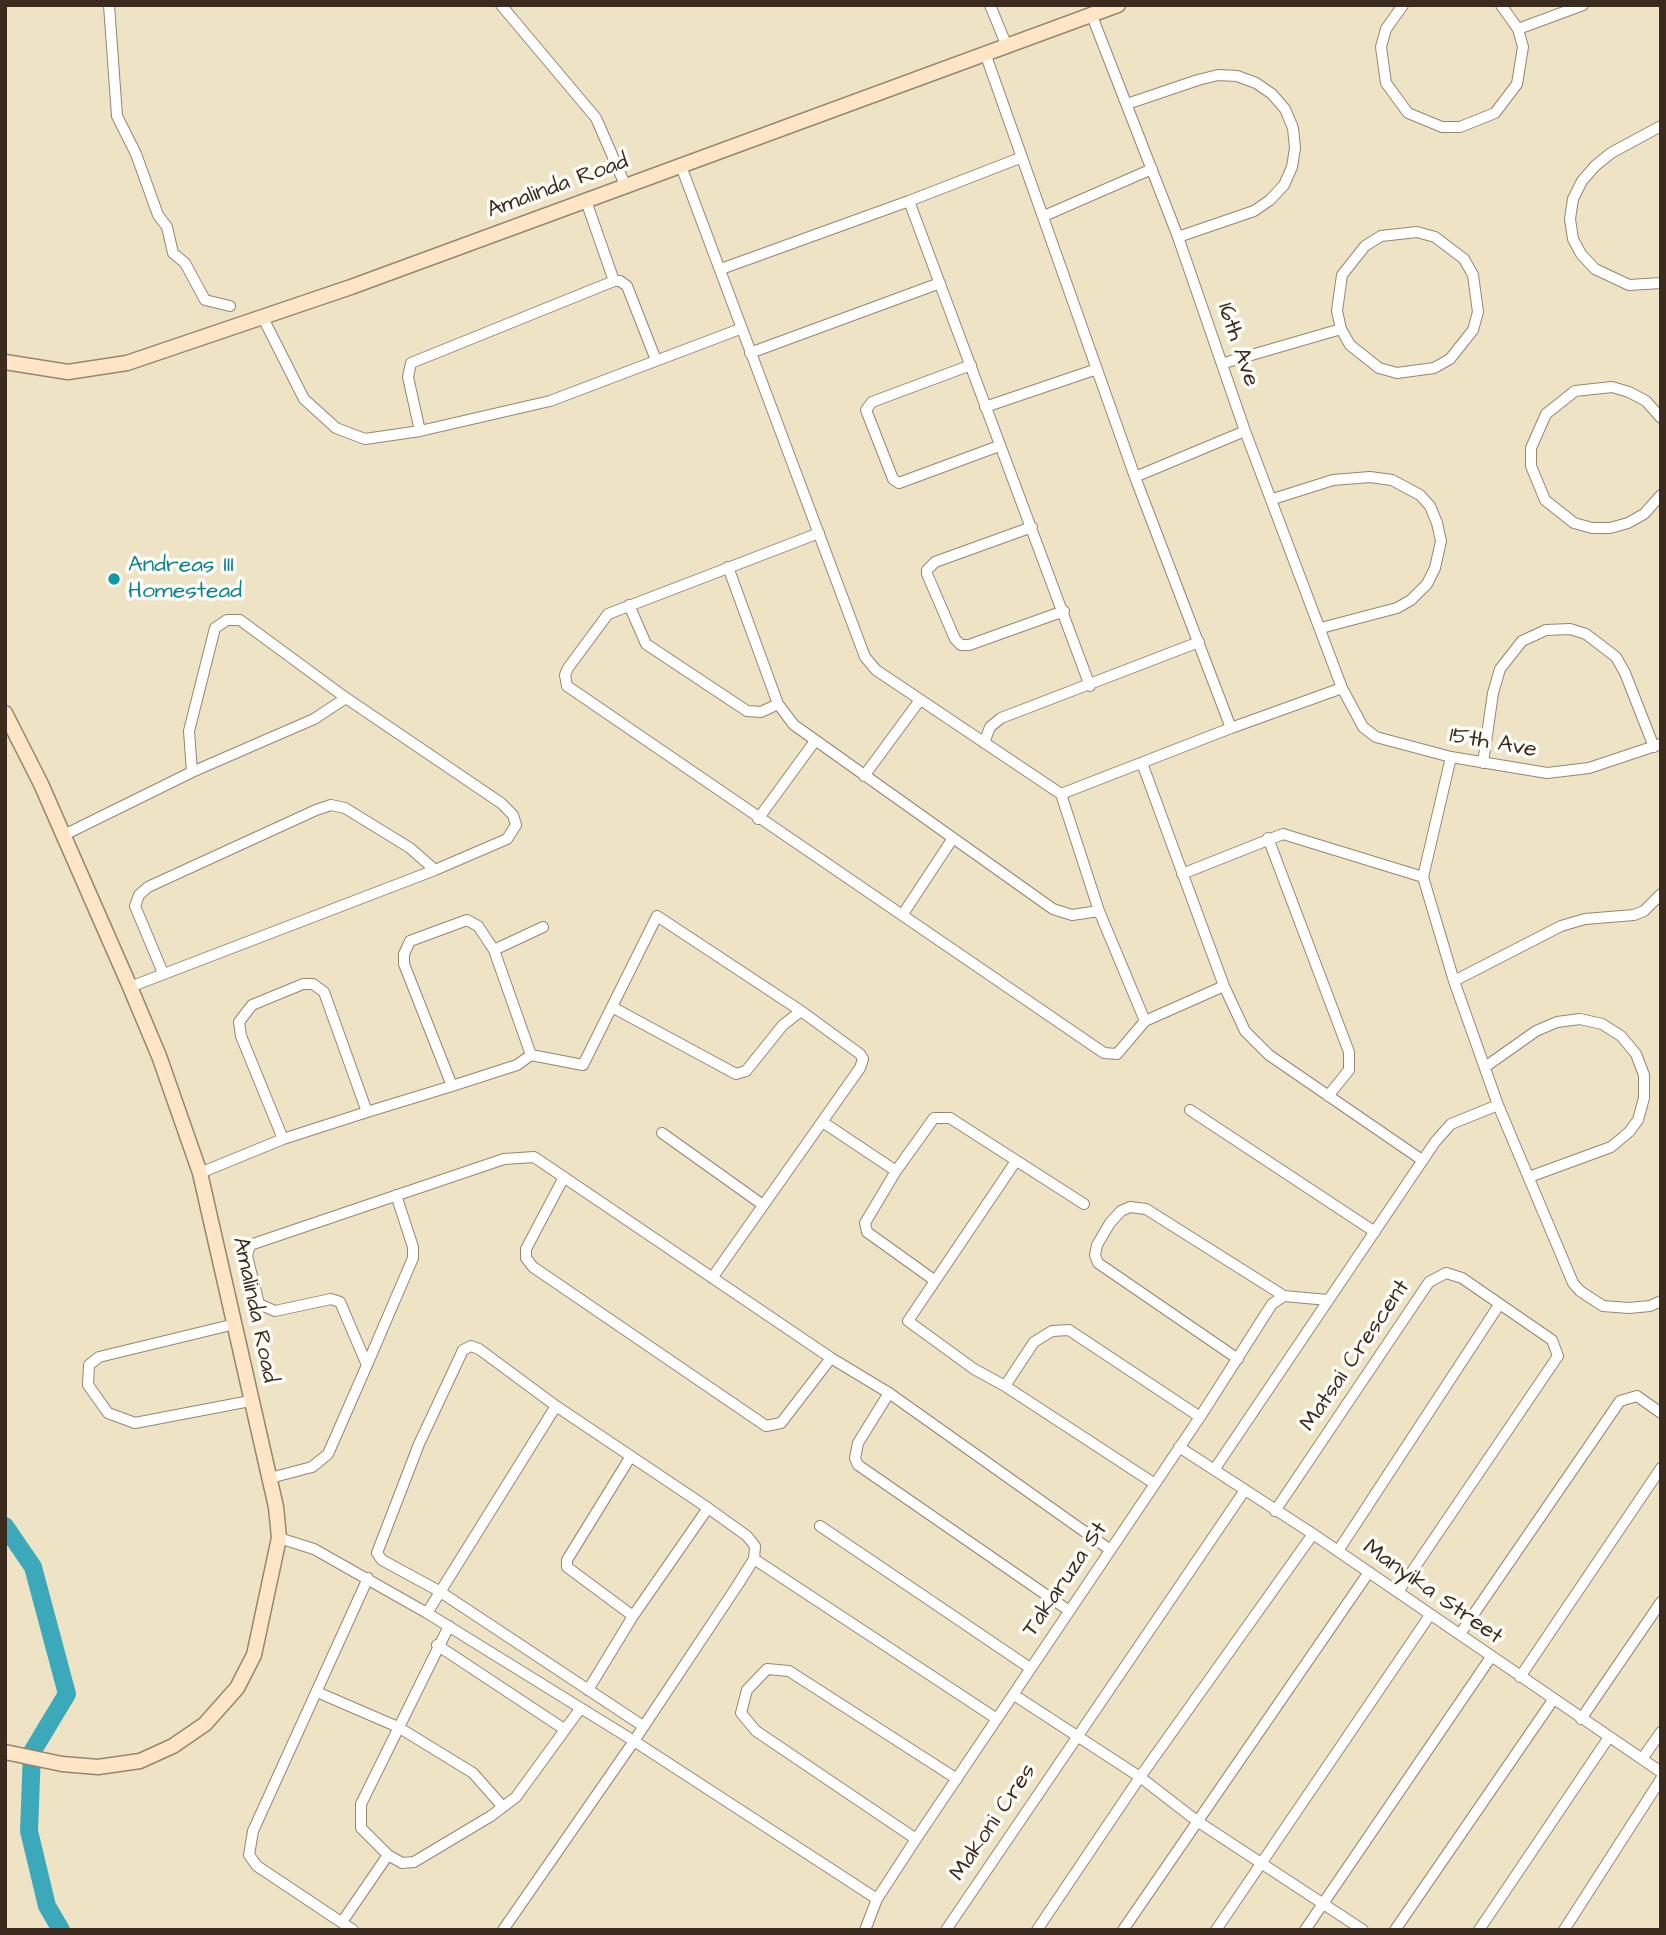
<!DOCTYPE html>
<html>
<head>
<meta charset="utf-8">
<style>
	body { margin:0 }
	#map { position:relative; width:1666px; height:1935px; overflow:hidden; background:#efe3c5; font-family:"Architects Daughter",sans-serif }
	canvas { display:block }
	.frame { position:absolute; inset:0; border:7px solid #3b2a1e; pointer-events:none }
</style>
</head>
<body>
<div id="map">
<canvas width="1666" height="1935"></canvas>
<div class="frame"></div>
</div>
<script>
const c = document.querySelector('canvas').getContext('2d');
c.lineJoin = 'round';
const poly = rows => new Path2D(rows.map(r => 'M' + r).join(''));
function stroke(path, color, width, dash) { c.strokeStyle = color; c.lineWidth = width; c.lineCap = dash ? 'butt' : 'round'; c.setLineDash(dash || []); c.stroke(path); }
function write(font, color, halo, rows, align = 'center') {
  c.font = font + ' "Architects Daughter",sans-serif'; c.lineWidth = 7; c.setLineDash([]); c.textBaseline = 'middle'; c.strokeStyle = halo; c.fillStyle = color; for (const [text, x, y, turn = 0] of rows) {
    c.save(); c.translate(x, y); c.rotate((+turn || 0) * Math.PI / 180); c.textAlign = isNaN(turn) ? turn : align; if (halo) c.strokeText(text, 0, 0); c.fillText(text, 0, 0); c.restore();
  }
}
const river = poly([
	[5,1526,33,1567,67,1694,32,1752,29,1831,47,1906,61,1930]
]);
const street = poly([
	[109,5,117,116,136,154,158,215,167,227,173,253,185,263,205,300,230,306],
	[501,5,596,118,626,187],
	[990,5,1006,44],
	[1403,5,1386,29,1381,47,1386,83,1408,113,1442,127,1460,127,1495,113,1517,84,1523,47,1518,29,1501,5],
	[1092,16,1178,237,1245,431,1342,688,1363,727,1376,737,1451,757,1547,773,1589,768,1661,744],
	[1518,29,1583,5],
	[985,53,1135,477,1231,728],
	[1127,104,1198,80,1218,75,1237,76,1256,83,1272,94,1285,109,1293,128,1295,148,1292,167,1284,185,1270,200,1254,211,1178,237],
	[1661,126,1611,153,1595,166,1582,181,1573,199,1570,219,1573,239,1581,254,1595,269,1629,285,1661,283],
	[1020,158,909,201,1090,686],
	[681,166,865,657,876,670,1061,794,1099,911,1145,1021,1117,1054,1104,1053,567,686,565,675,568,668,608,614,819,533],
	[586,201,614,281],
	[1044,216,1152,169],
	[721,269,909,201],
	[263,318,304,399,336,428,365,439,420,431,550,401,740,329],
	[750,353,940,283],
	[1224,363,1341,329,1350,345,1379,368,1397,373,1434,368,1450,359,1473,330,1478,312,1473,275,1464,259,1435,237,1417,232,1381,236,1365,246,1342,275,1337,311,1341,329],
	[971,365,872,402,866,410,893,479,899,483,999,446],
	[985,407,1097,369],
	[1661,418,1646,401,1629,392,1612,387,1575,391,1546,414,1531,448,1531,466,1545,500,1574,523,1592,528,1610,528,1628,523,1644,514,1661,495],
	[420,431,408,377,411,363,614,281,620,281,627,286,656,360],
	[1135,477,1245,431],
	[1273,499,1333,480,1370,477,1392,480,1420,495,1430,506,1437,523,1441,541,1435,568,1427,584,1411,600,1397,608,1321,628],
	[1032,527,935,562,927,570,927,574,955,639,961,645,969,645,1064,611],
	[728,567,778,704,794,725,1053,909,1072,915,1099,911],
	[629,605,646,644,747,711,761,712,778,704],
	[984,743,990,727,1001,718,1199,642],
	[1451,757,1423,877,1454,981,1498,1105,1573,1283,1580,1291,1603,1306,1629,1308,1650,1306,1661,1301],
	[1142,763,1224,986,1245,1031,1269,1055,1422,1160],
	[1483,763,1493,693,1500,669,1522,641,1546,630,1570,629,1586,634,1616,657,1625,673,1654,747],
	[864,776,920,700],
	[1061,794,1231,728,1342,688],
	[758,819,815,741],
	[64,835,192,772,314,719,346,698],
	[1268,838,1349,1052,1349,1070,1328,1096],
	[1182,874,1283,834,1423,877],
	[903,914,953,838],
	[494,950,543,927],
	[163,973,135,906,139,895,148,887,316,810,331,805,345,808,410,848,435,870],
	[1454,981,1561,926,1585,919,1634,915,1644,911,1661,894],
	[130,987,435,870,507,839,516,825,513,815,501,803,346,698,240,620,227,620,215,628,189,731,192,772],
	[612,1007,736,1074,746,1071,783,1025,801,1011],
	[1145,1021,1224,986],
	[531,1055,583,1065,657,916,801,1011,860,1054,863,1059,860,1068,712,1278],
	[1485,1067,1536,1031,1557,1022,1580,1019,1602,1024,1621,1036,1636,1054,1644,1075,1644,1098,1638,1120,1629,1132,1611,1147,1529,1177],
	[1190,1110,1375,1232],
	[824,1123,896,1171],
	[662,1133,763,1205],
	[283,1139,241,1036,239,1022,252,1005,303,984,313,984,324,992,367,1112],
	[200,1173,283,1139,367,1112,452,1086,517,1065,531,1055,494,950,478,926,467,920,410,941,404,954,404,964,452,1086],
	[564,1177,526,1249,526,1258,533,1267,766,1426,781,1423,831,1358],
	[934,1280,867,1232,865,1223,896,1171,934,1118,950,1118,1084,1204],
	[235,1324,99,1357,89,1365,88,1385,108,1413,135,1423,250,1401],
	[1238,1359,1098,1263,1095,1255,1097,1245,1110,1223,1121,1211,1130,1207,1146,1209,1284,1296],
	[367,1365,340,1302,331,1299,275,1311,259,1304,247,1256,250,1245,504,1159,534,1157,831,1358,889,1393,1109,1549],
	[1005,1386,974,1369,908,1321,1016,1161],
	[889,1393,858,1443,855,1458,858,1465,1068,1610],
	[1179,1447,1313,1534,1661,1772],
	[631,1456,567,1560,567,1567,633,1616],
	[1214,1470,1435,1142,1451,1124,1498,1105],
	[270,1478,312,1467,328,1454,367,1365,413,1258,413,1247,396,1195],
	[1155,1484,1005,1386,1034,1342,1052,1331,1069,1330,1200,1417],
	[1275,1511,1429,1282,1446,1273,1462,1278,1552,1340,1558,1356,1398,1592],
	[820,1526,1030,1668],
	[279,1538,314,1549,427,1613,634,1741,877,1899],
	[1338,1551,1499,1305],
	[754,1559,997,1719],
	[427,1613,556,1406],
	[449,1626,361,1804,361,1828,388,1855,402,1863,414,1862,491,1816,516,1797,580,1709],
	[1460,1634,1620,1401,1637,1396,1661,1413],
	[437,1645,564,1729],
	[1520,1677,1661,1468],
	[588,1690,633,1616,708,1508],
	[317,1692,398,1727,473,1773,503,1807],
	[1014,1695,1140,1777,1197,1821,1363,1930],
	[1581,1719,1661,1602],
	[1642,1759,1661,1732],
	[916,1839,756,1731,741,1713,747,1690,767,1669,789,1671,957,1779],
	[342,1922,388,1855],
	[353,1930,257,1866,249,1855,253,1831,368,1578],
	[503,1930,634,1741,737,1586,754,1559,755,1546,747,1536,708,1508,556,1406,479,1349,471,1346,463,1350,419,1444,377,1553,382,1560,439,1591,643,1726],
	[865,1930,877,1899,916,1839,1200,1417,1272,1304,1284,1296,1328,1300],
	[946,1930,1245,1490],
	[1037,1930,1140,1777,1313,1534],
	[1123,1930,1369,1572],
	[1216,1930,1430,1615],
	[1305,1930,1491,1657],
	[1395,1930,1553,1700],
	[1479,1930,1609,1737],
	[1564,1930,1661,1779]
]);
const secondary = poly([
	[5,362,68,372,127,363,351,287,1118,5],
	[5,713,41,784,130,987,159,1056,200,1173,276,1507,279,1538,254,1655,237,1688,205,1724,173,1746,140,1761,98,1767,62,1764,5,1752]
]);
const markers = [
	[114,579,7,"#0f9aa8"]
];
const streetNames = [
	["Amalinda Road",558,187,-20],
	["16th Ave",1237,345,71],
	["15th Ave",1493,744,10],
	["Amalinda Road",254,1310,78],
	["Matsai Crescent",1356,1356,-56],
	["Takaruza St",1066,1580,-56],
	["Manyika Street",1432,1593,35],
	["Makoni Cres",994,1823,-56]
];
const cultureNames = [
	["Andreas III",128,566],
	["Homestead",128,592]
];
stroke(river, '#3ca9bb', 18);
stroke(street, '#958672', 12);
stroke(secondary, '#958672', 17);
stroke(street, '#fff', 10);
stroke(secondary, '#fde5c5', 14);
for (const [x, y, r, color] of markers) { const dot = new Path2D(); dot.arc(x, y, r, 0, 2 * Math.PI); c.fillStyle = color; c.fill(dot); stroke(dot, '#fdfcf7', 2.5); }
write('23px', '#3b2a1e', '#fdfcf7', streetNames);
write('23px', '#0d838f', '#fdfcf7', cultureNames, 'left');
</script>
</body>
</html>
